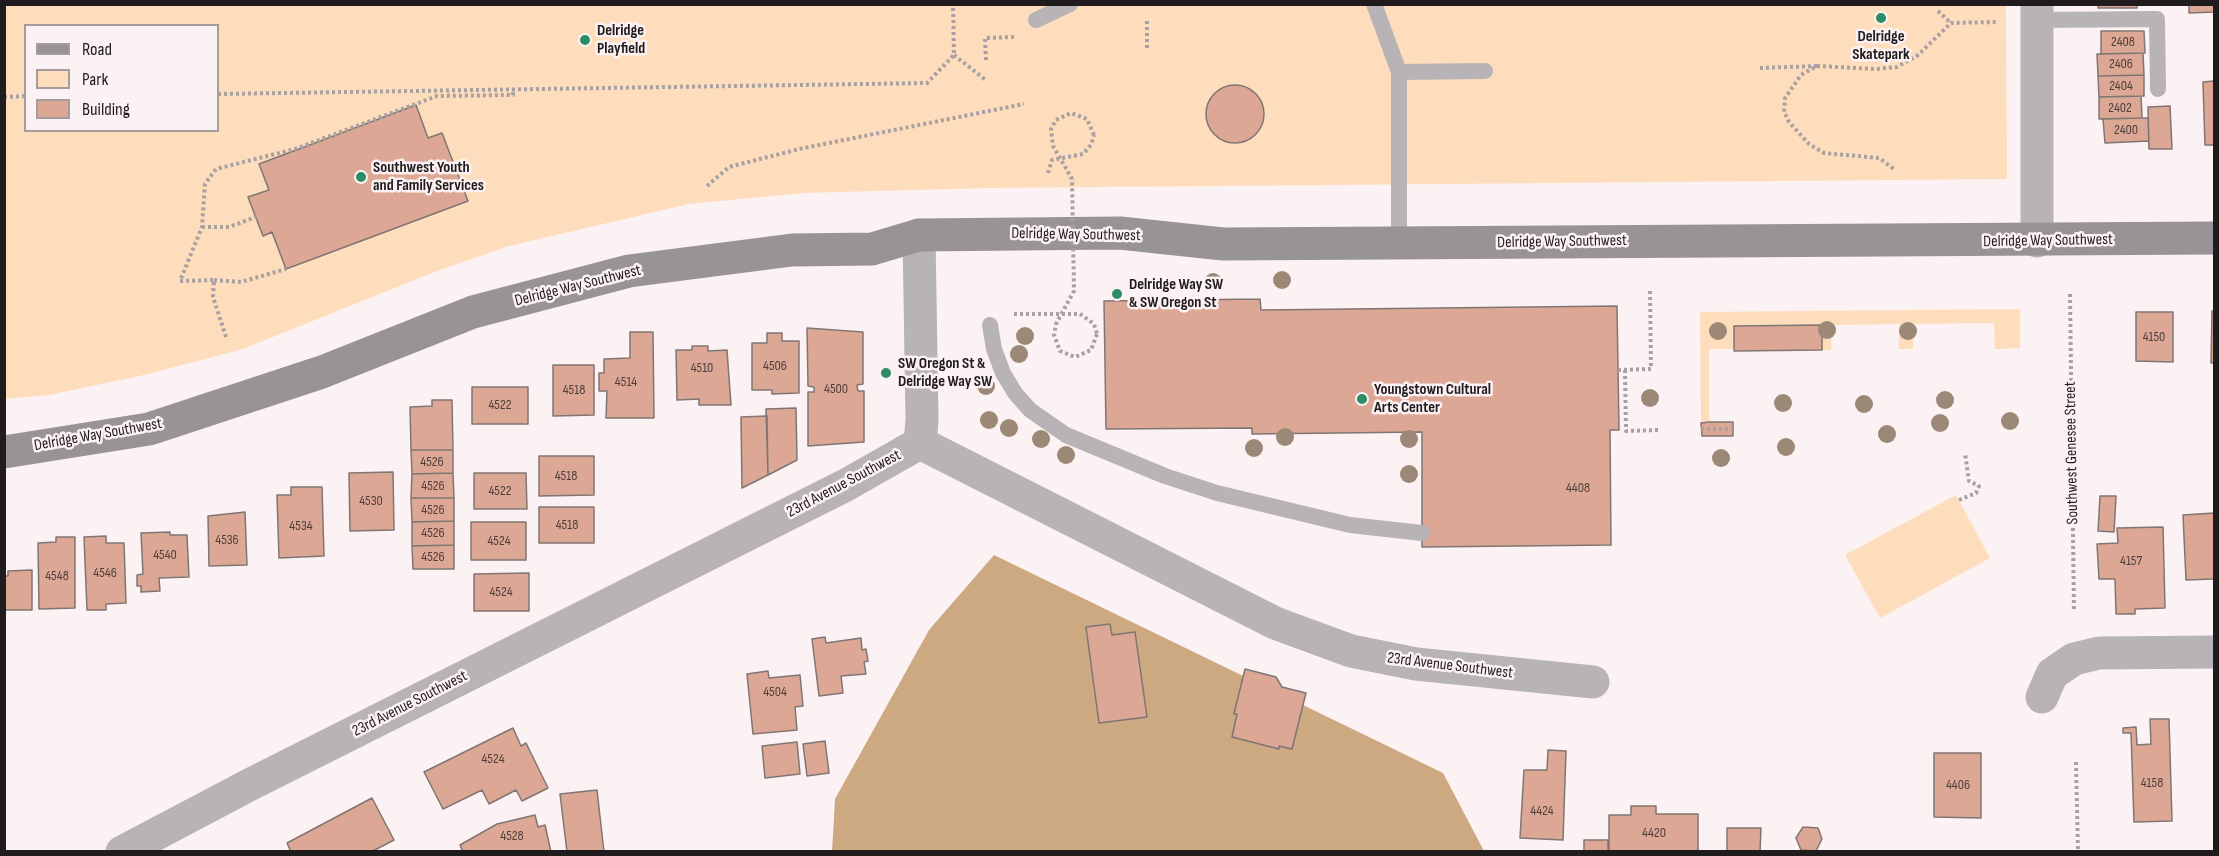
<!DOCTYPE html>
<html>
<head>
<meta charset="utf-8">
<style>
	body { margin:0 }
	#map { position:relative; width:2219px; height:856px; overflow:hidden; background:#fdf2f3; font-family:"Sofia Sans Condensed",sans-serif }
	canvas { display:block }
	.frame { position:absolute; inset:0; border:6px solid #201c1d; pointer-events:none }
	.legend { position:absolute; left:24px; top:24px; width:195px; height:108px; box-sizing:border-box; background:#fdf2f3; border:2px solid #a59c9d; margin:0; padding:8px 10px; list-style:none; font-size:18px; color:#201c1d }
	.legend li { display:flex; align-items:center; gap:12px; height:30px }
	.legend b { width:30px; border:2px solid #a59c9d }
</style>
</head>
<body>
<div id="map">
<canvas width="2219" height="856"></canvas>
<div class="frame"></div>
<ul class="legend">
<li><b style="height:8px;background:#989397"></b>Road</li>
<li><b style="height:16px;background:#fdddbb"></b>Park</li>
<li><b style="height:16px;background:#dca795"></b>Building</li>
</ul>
</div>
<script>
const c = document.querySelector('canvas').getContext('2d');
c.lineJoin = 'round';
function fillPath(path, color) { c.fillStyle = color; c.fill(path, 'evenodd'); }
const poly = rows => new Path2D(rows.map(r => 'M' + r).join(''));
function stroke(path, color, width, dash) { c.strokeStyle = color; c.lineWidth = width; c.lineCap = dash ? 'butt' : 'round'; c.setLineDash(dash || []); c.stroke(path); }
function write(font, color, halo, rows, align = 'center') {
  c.font = font + ' "Sofia Sans Condensed",sans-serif'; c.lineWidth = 5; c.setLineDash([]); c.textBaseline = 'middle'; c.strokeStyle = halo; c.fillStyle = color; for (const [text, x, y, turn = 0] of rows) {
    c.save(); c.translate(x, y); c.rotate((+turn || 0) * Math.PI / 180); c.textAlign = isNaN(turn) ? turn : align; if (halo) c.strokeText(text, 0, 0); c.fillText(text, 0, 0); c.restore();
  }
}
const green = poly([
	[5,5,2006,5,2007,179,989,188,802,193,689,204,509,246,437,271,243,349,144,375,49,395,5,399],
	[26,26,218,26,218,130,26,130],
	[2020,309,2020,348,1995,349,1994,323,1913,324,1913,349,1899,349,1899,324,1832,325,1831,350,1822,350,1821,325,1734,326,1734,349,1709,349,1709,422,1701,423,1700,312],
	[1956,495,1990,558,1880,618,1845,555]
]);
const forest = poly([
	[994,555,1443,773,1484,851,832,852,835,799,929,630]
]);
const building = poly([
	[2098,4,2137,4,2137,8,2098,8,2098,4],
	[2189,4,2214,4,2214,12,2189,13,2189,4],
	[2101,31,2144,31,2145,53,2101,54,2101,31],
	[2143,53,2144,75,2098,76,2097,54,2143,53],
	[2144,75,2144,96,2099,97,2098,76,2144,75],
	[2214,81,2214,145,2205,145,2203,82,2214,81],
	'1206 114a29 29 0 1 1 58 0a29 29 0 1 1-58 0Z',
	[2141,96,2142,118,2099,119,2099,97,2141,96],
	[416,105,428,138,442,133,468,201,286,269,272,232,263,236,248,197,269,190,259,164,416,105],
	[2170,106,2172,149,2149,149,2148,107,2170,106],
	[2142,118,2148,118,2149,141,2105,143,2103,119,2142,118],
	[1260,299,1261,310,1617,306,1619,430,1610,430,1611,545,1422,547,1422,432,1252,434,1252,428,1106,429,1104,301,1260,299],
	[2212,311,2214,311,2214,363,2211,363,2212,311],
	[2136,312,2173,312,2173,362,2136,361,2136,312],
	[1822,325,1822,350,1734,351,1734,326,1822,325],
	[807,328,863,332,863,384,857,385,858,391,864,391,864,442,808,446,808,392,814,392,814,387,808,386,807,328],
	[630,332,653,332,654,418,606,418,607,391,599,391,599,373,604,373,604,359,630,358,630,332],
	[767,333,782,333,782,341,799,341,799,393,772,394,772,390,752,390,752,343,767,343,767,333],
	[692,346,708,346,708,351,727,350,731,405,699,405,699,399,677,400,676,350,692,350,692,346],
	[553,365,594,365,594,415,553,416,553,365],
	[472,387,528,387,528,424,472,424,472,387],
	[432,400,452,400,453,450,411,450,410,407,432,406,432,400],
	[796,408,797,460,768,475,766,409,796,408],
	[767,416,768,475,742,488,741,417,767,416],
	[1709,422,1733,422,1733,436,1702,436,1701,423,1709,422],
	[411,450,453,450,453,473,412,474,411,450],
	[539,456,594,456,594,495,539,496,539,456],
	[393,472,394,530,350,531,349,473,393,472],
	[453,473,454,498,411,498,412,474,453,473],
	[474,473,526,473,527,509,474,509,474,473],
	[291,487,322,487,324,556,279,558,277,495,291,495,291,487],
	[2100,496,2116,496,2114,532,2098,531,2100,496],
	[411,498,454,498,454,521,412,522,411,498],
	[539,507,594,507,594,543,539,543,539,507],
	[245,512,247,565,209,566,208,516,245,512],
	[2214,513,2214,579,2186,580,2183,515,2214,513],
	[454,521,454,545,412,546,412,522,454,521],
	[471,522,526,522,526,560,471,560,471,522],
	[2163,527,2165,608,2135,609,2135,614,2116,614,2115,579,2099,579,2097,544,2118,543,2117,528,2163,527],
	[170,532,170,535,187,535,189,577,159,578,160,591,141,592,141,586,137,586,137,575,143,574,141,533,170,532],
	[106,536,106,543,124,543,126,603,106,604,106,610,87,610,84,537,106,536],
	[56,537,75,537,75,608,39,609,38,543,56,542,56,537],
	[454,545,454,569,413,569,412,546,454,545],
	[32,570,32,610,5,610,4,576,8,576,8,571,32,570],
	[529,573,529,611,474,611,474,574,529,573],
	[1110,624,1112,635,1135,632,1147,717,1099,723,1086,627,1110,624],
	[825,637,826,643,861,638,862,650,866,649,868,661,864,662,866,674,841,676,843,693,819,696,812,639,825,637],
	[1245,669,1276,677,1282,687,1306,693,1292,749,1279,746,1279,749,1232,737,1237,714,1234,714,1245,669],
	[768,671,769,678,800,675,803,706,795,707,797,730,753,734,747,674,768,671],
	[2150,719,2169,719,2172,821,2134,822,2131,733,2123,733,2123,728,2136,727,2137,745,2151,744,2150,719],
	[513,728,521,746,526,743,548,788,522,801,516,790,489,804,482,790,443,809,424,772,513,728],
	[825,741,829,773,807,776,803,744,825,741],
	[797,742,800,774,765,778,762,746,797,742],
	[1548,750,1566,751,1563,840,1520,838,1524,770,1547,770,1548,750],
	[1934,753,1981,753,1981,818,1934,817,1934,753],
	[597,790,604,852,567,852,560,794,597,790],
	[372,798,394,840,371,852,291,852,287,843,372,798],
	[1631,806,1656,806,1656,814,1698,814,1698,852,1609,852,1609,815,1631,815,1631,806],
	[535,815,538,827,545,825,551,852,463,852,460,845,497,824,535,815],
	[1803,827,1818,828,1822,839,1816,851,1801,850,1796,838,1803,827],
	[1727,828,1761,828,1760,852,1727,852,1727,828],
	[1584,840,1608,840,1608,852,1584,852,1584,840]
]);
const path = poly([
	[1938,11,1951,23],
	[1147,21,1147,50],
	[954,55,987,81],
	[986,60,985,38,1014,37],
	[1817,66,1876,69,1897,67,1918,55,1951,23,1996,22],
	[1760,68,1817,66,1801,75,1785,98,1784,112,1789,122,1809,144,1824,153,1879,158,1894,169],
	[218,94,927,83,954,55,953,4],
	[4,97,26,96],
	[1048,173,1052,160,1083,154,1091,145,1094,135],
	[707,186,729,167,799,149,1024,104],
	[202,227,229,227,256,217],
	[214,280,241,282,286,269],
	[2070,294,2074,612],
	[1014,314,1080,314,1094,324,1097,334],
	[226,337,213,297,214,280,180,281,202,227,205,184,216,169,295,149,437,96,513,95,513,89],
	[1618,370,1651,369,1650,289],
	[1625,370,1626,431,1659,430],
	[1701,429,1733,429],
	[1959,500,1976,493,1979,486,1969,481,1965,453],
	[2076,762,2078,852]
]);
const service = poly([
	[1374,4,1399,72,1399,244],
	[1036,20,1070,4],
	[2037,20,2157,19,2158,89],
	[1399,72,1485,71],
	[990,325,994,349,1003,373,1015,393,1030,410,1066,435,1165,476,1217,493,1350,525,1422,533]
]);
const minor = poly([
	[920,443,1275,623,1351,651,1416,664,1593,682],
	[2042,697,2052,674,2074,659,2099,653,2214,652]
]);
const tertiary = poly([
	[2037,4,2037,241],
	[122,852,251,784,846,485,920,443,922,420,919,235]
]);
const secondary = poly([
	[4,452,149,429,322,372,473,312,629,271,792,250,872,249,919,235,1120,233,1223,244,2214,238]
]);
const pathBridge = poly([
	[1094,135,1087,119,1071,113,1056,120,1051,129,1053,146,1072,179,1074,291,1056,324,1054,335,1060,351,1075,357,1091,350,1097,334]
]);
const trees = [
	[1282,280],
	[1213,282],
	[1827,330],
	[1718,331],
	[1908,331],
	[1025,336],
	[1019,354],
	[986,386],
	[1650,398],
	[1945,400],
	[1783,403],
	[1864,404],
	[989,420],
	[2010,421],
	[1940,423],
	[1009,428],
	[1887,434],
	[1285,437],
	[1041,439],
	[1409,439],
	[1786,447],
	[1254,448],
	[1066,455],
	[1721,458],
	[1409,474]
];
const markers = [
	[1881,18,6,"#2b8c65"],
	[585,40,6,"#2b8c65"],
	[361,177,6,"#2b8c65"],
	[1117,294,6,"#2b8c65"],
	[886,373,6,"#2b8c65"],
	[1362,399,6,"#2b8c65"]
];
const numberNames = [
	["2408",2123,42],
	["2406",2121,64],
	["2404",2121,86],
	["2402",2120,108],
	["2400",2126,130],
	["4150",2154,337],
	["4506",775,366],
	["4510",702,368],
	["4514",626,382],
	["4500",836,389],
	["4518",574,390],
	["4522",500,405],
	["4526",432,462],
	["4518",566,476],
	["4526",433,486],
	["4408",1578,488],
	["4522",500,491],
	["4530",371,501],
	["4526",433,510],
	["4518",567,525],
	["4534",301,526],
	["4526",433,533],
	["4536",227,540],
	["4524",499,541],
	["4540",165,555],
	["4526",433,557],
	["4157",2131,561],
	["4546",105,573],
	["4548",57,576],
	["4524",501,592],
	["4504",775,692],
	["4524",493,759],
	["4158",2152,783],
	["4406",1958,785],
	["4424",1542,811],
	["4420",1654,833],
	["4528",512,836]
];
const poiNames = [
	["Delridge",597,31],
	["Playfield",597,49],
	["Delridge",1881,37,"center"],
	["Skatepark",1881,55,"center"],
	["Southwest Youth",373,168],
	["and Family Services",373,186],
	["Delridge Way SW",1129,285],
	["& SW Oregon St",1129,303],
	["SW Oregon St &",898,364],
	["Delridge Way SW",898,382],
	["Youngstown Cultural",1374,390],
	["Arts Center",1374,408]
];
const streetNames = [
	["Delridge Way Southwest",1076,235,1],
	["Delridge Way Southwest",2048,241,-1],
	["Delridge Way Southwest",1562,242,-1],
	["Delridge Way Southwest",578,286,-14],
	["Delridge Way Southwest",98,435,-10],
	["Southwest Genesee Street",2072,453,-91],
	["23rd Avenue Southwest",844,484,-28],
	["23rd Avenue Southwest",1450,666,7],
	["23rd Avenue Southwest",410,704,-27]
];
fillPath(green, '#fdddbb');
fillPath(forest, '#cca981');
fillPath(building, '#dca795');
stroke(building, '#7f7673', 1.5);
stroke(path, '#a8a0a1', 4, [3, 3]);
stroke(service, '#b7b3b6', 16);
stroke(minor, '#b7b3b6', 33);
stroke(tertiary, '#b7b3b6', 33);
stroke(secondary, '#989397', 33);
stroke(pathBridge, '#a8a0a1', 4, [3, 3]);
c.fillStyle = '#9b8877';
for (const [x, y] of trees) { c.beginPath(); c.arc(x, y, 9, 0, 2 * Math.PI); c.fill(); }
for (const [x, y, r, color] of markers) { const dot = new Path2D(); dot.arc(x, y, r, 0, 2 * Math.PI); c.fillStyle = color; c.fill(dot); stroke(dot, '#fdf2f3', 2); }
write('14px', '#4f3f3b', null, numberNames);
write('bold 16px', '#201c1d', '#fdf2f3', poiNames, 'left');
write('16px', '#201c1d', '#fdf2f3', streetNames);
</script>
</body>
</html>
